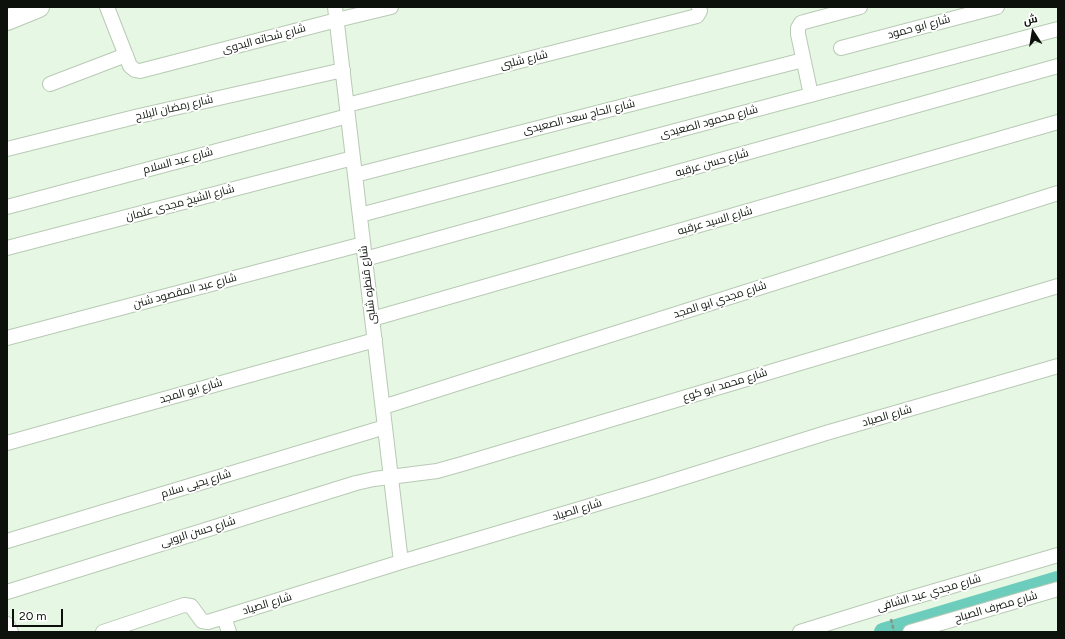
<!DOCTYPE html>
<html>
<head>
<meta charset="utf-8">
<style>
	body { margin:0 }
	#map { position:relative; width:1065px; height:639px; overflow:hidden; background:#e6f8e3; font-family:Figtree,Cairo,sans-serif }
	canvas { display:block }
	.frame { position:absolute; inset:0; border:8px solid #0c120b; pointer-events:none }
	.north { position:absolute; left:1013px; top:12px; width:40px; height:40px; -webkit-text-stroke:3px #fff; paint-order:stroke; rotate:348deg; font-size:11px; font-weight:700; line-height:16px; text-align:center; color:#0c120b }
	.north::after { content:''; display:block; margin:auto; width:14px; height:18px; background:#0c120b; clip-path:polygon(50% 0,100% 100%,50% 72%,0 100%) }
	.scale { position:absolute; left:12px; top:609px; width:51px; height:18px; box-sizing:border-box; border:2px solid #0c120b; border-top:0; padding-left:5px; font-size:12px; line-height:14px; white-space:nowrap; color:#0c120b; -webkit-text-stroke:3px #fff; paint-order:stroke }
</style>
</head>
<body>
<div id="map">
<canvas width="1065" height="639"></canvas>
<div class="frame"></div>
<div class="north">ش</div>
<div class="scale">20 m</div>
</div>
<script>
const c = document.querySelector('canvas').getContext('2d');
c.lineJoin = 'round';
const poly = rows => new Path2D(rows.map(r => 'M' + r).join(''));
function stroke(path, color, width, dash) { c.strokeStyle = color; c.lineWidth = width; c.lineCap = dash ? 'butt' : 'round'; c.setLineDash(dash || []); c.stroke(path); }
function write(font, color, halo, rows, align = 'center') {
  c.font = font + ' Figtree,Cairo,sans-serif'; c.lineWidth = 4; c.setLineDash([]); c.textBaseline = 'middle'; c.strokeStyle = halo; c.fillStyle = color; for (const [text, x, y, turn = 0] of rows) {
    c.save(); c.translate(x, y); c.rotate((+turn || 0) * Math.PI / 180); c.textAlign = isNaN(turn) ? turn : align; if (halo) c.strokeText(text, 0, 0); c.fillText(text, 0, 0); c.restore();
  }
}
const canal = poly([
	[883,632,1058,580]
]);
const path = poly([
	[891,619,894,632]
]);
const street = poly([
	[107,7,130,66,135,70,140,71,337,20,391,7],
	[335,7,401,562],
	[841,48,997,7],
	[50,84,126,55],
	[811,95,798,34,798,28,801,23,804,22,860,7],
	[347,105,697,16,700,11,699,7],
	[7,149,139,116,343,70],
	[355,175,803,60],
	[7,207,348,116],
	[360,215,1058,29],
	[7,248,353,158],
	[365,259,1058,66],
	[372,319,1058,122],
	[7,338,363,244],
	[383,407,1058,193],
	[7,443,375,340],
	[7,541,385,427],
	[7,592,356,483,374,479,437,471,462,464,1058,286],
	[224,617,229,632],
	[7,624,11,632],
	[103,632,184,605,191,606,202,621,208,622,224,617,401,562,647,489,826,433,1058,366],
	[800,632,887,605,1058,555],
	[910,632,1058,589]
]);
const secondary = poly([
	[7,20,39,7]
]);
const streetNames = [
	["شارع ابو حمود",919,27,-15],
	["شارع شحاته البدوى",264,39,-15],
	["شارع شلبى",524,60,-14],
	["شارع رمضان البلاح",174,108,-13],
	["شارع الحاج سعد الصعيدى",579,117,-14],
	["شارع محمود الصعيدى",709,122,-15],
	["شارع عبد السلام",178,161,-15],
	["شارع حسن عرقبه",712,163,-16],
	["شارع الشيخ مجدى عثمان",180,203,-15],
	["شارع السيد عرقبه",715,221,-16],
	["شارع قنطره شلبى",368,285,-97],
	["شارع عبد المقصود شنن",185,291,-15],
	["شارع مجدي ابو المجد",720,300,-18],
	["شارع محمد ابو كوع",725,385,-17],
	["شارع ابو المجد",191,391,-16],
	["شارع الصياد",887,416,-16],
	["شارع يحيى سلام",196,484,-17],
	["شارع الصياد",577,510,-17],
	["شارع حسن الروبى",198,532,-17],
	["شارع مجدي عبد الشافى",929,593,-16],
	["شارع الصياد",267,604,-17],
	["شارع مصرف الصباح",996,607,-16]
];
stroke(canal, '#6ccdbd', 18);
stroke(street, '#b8cab5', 16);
stroke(secondary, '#b8cab5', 22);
stroke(path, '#889586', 2.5, [4, 2]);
stroke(street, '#fff', 14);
stroke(secondary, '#fff', 20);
write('11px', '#0c120b', '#fff', streetNames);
</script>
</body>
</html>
